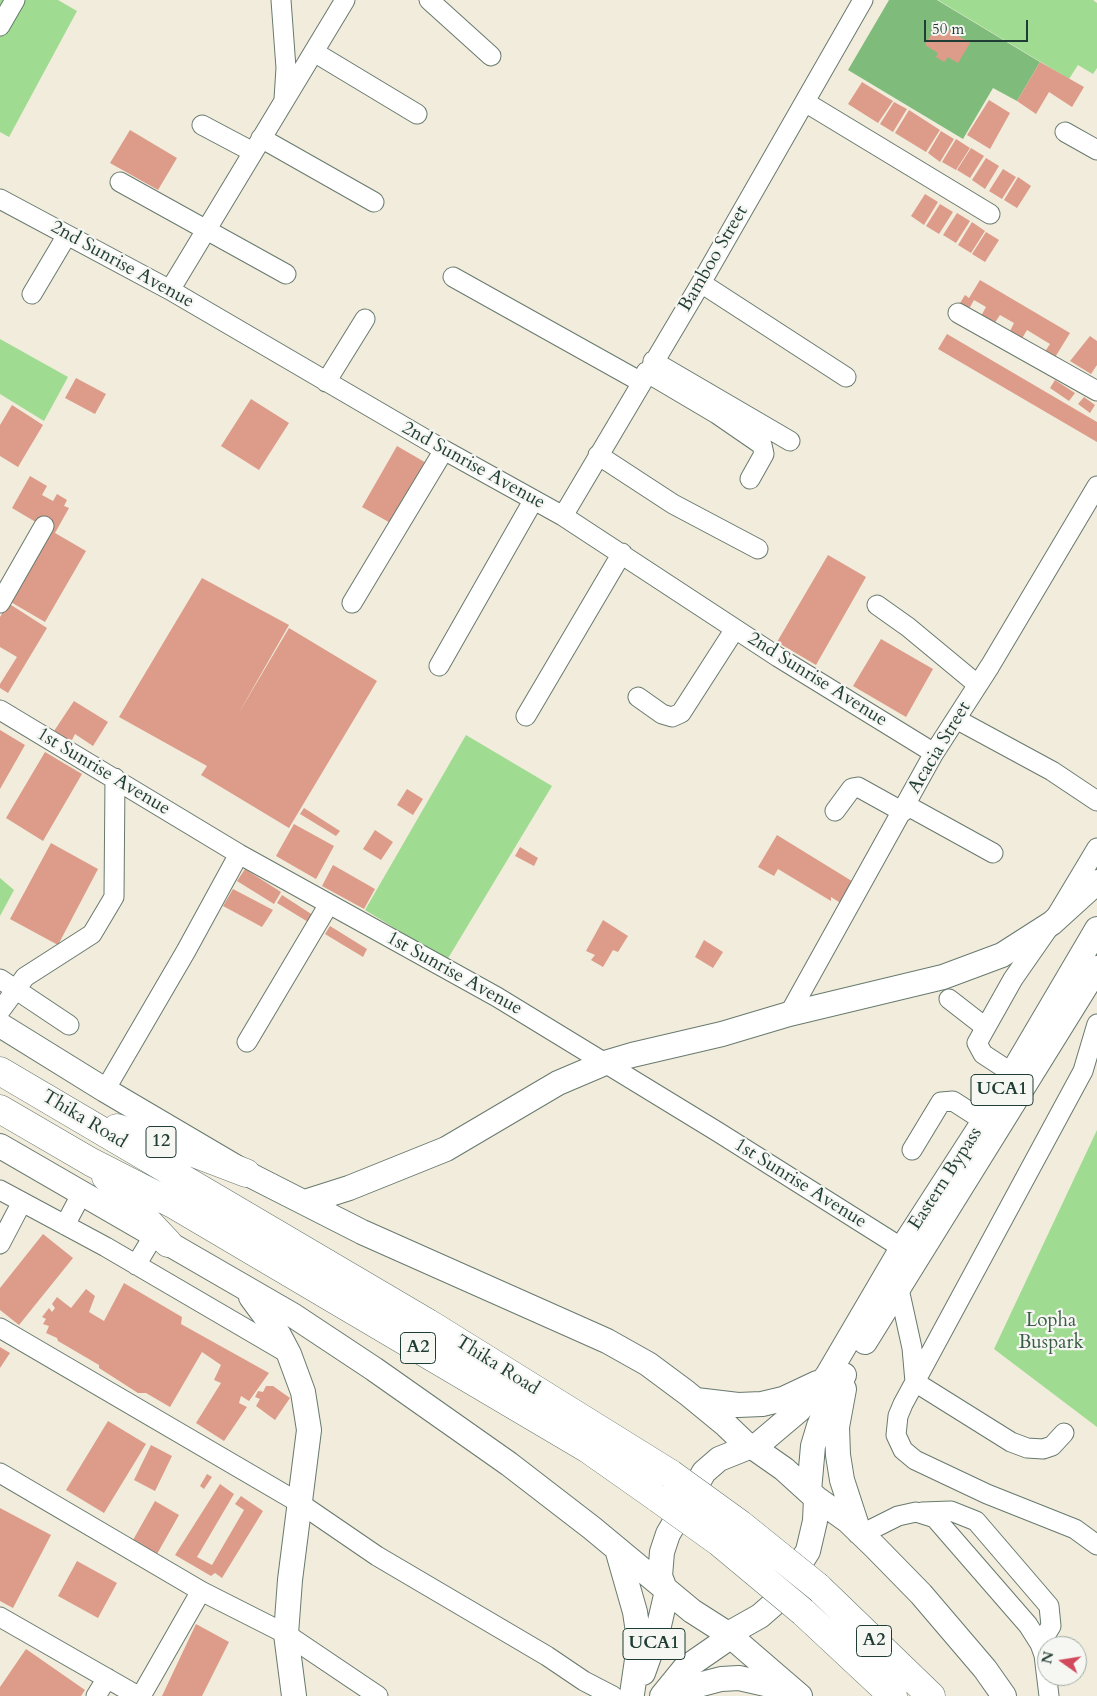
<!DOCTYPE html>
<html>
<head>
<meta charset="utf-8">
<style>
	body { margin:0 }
	#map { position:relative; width:1097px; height:1696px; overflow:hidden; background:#f1ecdb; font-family:Cardo,serif }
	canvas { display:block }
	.north { position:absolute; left:1037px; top:1636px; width:50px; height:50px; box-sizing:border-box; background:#f6f6f2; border:1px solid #a0aca6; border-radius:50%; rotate:283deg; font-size:14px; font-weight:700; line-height:20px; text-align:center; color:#1f3d34 }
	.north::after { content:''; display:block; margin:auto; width:18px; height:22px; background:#d1495b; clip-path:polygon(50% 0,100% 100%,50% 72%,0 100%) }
	.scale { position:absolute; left:924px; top:20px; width:104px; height:22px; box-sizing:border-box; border:2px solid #1f3d34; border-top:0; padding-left:6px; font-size:15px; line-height:18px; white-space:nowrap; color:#1f3d34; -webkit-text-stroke:4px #f6f6f2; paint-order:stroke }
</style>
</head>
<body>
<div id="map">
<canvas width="1097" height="1696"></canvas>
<div class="north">N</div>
<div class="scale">50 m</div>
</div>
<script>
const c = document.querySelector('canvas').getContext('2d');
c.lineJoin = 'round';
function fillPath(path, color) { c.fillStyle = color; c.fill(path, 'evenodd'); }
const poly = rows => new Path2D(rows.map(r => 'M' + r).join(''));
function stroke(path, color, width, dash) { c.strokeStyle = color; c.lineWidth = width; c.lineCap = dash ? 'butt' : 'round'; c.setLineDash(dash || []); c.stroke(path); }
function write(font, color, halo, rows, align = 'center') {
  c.font = font + ' Cardo,serif'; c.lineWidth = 4.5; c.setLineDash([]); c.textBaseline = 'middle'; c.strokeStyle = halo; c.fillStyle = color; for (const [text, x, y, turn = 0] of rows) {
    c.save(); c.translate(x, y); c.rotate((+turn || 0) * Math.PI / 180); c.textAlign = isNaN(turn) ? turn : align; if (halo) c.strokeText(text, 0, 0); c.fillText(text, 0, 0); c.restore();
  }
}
const green = poly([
	[0,0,58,0,77,11,9,137,0,132],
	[938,0,1093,0,1097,3,1097,68,1093,74,1078,65,1069,79],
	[0,339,68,377,44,421,0,394],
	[466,735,552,786,447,960,365,910],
	[0,878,14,890,0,916],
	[1097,1130,1097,1427,994,1349]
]);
const forest = poly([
	[889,0,937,0,1040,62,1017,101,993,88,963,139,848,70]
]);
const building = poly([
	[938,23,970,43,958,63,948,57,944,62,936,57,938,53,925,45],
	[1040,62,1084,87,1072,107,1049,92,1036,114,1017,101],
	[862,82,893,101,878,123,848,104],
	[989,100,1010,113,990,149,967,135],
	[894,102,907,109,893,132,880,124],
	[909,110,940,130,926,152,895,133],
	[130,130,177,158,158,190,110,163],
	[941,131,954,139,940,162,928,153],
	[956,139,970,148,956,170,942,162],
	[971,148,984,156,970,178,957,170],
	[986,158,999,166,985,189,972,180],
	[1003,169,1016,177,1002,199,989,191],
	[1018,177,1031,186,1017,208,1004,200],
	[925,194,938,202,924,225,911,216],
	[940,204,953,212,939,234,926,226],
	[957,213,970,221,956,243,943,235],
	[972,222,985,231,971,253,958,245],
	[986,232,999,240,985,262,972,254],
	[980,280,1070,333,1054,359,1044,353,1050,344,1027,330,1021,340,1009,333,1014,323,1000,315,994,324,981,316,986,307,974,300,969,309,960,303,965,295,969,298],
	[947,334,1097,422,1097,442,938,349],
	[1090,336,1097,341,1097,365,1091,374,1070,361],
	[76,378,106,394,95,414,65,398],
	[1055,380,1075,393,1069,401,1050,388],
	[1084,397,1095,405,1090,413,1078,404],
	[251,399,289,423,259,470,221,446],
	[12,405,43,425,18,467,0,456,0,425],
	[397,446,428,464,394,525,362,507],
	[30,476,47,486,42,495,53,501,57,494,67,500,64,506,69,508,55,533,86,551,45,622,9,601,51,531,12,508],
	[828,555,866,577,816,665,777,642],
	[202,578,289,625,237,716,289,628,377,681,289,828,201,775,207,766,119,717],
	[8,603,47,628,8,693,0,688,0,684,17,657,0,647,0,617],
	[881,639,933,669,906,717,853,686],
	[74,701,108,722,93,746,75,734,71,742,54,731],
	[0,730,25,745,0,789],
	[45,752,82,774,43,841,6,818],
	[407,789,423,799,413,815,397,805],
	[304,808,340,831,336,836,300,814],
	[294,824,334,846,316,879,276,856],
	[375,830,393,842,381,860,363,849],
	[777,835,855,883,842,904,831,897,831,901,778,869,774,876,758,867],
	[51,843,98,869,58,945,10,919],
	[520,847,538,858,534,866,515,856],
	[333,865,375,889,364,909,322,886],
	[245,869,281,892,274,904,237,881],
	[233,889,273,910,262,927,223,906],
	[282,895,322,921,318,928,277,903],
	[603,920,628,936,618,952,613,950,603,967,591,960,595,955,586,951],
	[330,926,367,949,363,957,325,934],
	[704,940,723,952,713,968,695,957],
	[43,1234,73,1258,19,1325,0,1310,0,1288],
	[124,1283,182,1317,181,1324,269,1373,249,1401,241,1396,239,1403,247,1407,224,1441,196,1423,221,1383,214,1380,221,1365,202,1352,170,1407,146,1393,138,1393,99,1368,99,1365,58,1341,57,1338,46,1333,49,1326,43,1324,46,1319,42,1317,49,1308,52,1312,55,1308,52,1304,57,1297,71,1308,86,1289,95,1296,89,1312,104,1321],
	[0,1347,10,1353,0,1368],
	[266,1386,273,1386,290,1398,275,1420,256,1406,260,1399,255,1397,258,1391,263,1392],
	[108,1421,146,1444,104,1513,66,1490],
	[151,1445,172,1456,155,1491,134,1480],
	[207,1474,212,1477,204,1489,200,1486],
	[220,1484,234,1494,197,1557,212,1565,244,1510,235,1504,241,1496,263,1511,222,1578,215,1573,211,1576,175,1555],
	[155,1501,179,1515,157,1554,133,1540],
	[0,1508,51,1535,13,1608,0,1601],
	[77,1561,117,1583,98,1618,58,1596],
	[196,1624,229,1642,202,1696,162,1696],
	[26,1649,85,1690,81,1696,0,1696,0,1687]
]);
const minor = poly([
	[281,0,286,68,284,99],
	[429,0,491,56],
	[0,26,15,0],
	[314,52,417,114],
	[805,102,990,214],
	[202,125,253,152],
	[1065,132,1097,150],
	[261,138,374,202],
	[120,182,286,274],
	[0,199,170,290,444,450,563,516,778,657,934,753],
	[453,277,641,382],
	[701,283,846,377],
	[170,290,345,0],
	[32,294,67,235],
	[958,313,1097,391],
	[653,361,790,441],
	[646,372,717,414,762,445,764,454,750,479],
	[326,382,365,319],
	[598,455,673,504,758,549],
	[563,516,701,283,863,0],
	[0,603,44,526],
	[352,603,444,450],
	[877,605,908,627,978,685],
	[439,666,533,501],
	[638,697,662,714,672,717,681,713,735,629],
	[0,710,239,854,497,997,718,1132,902,1248],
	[526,716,622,553],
	[956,719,1052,771,1097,801],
	[906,805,993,853],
	[835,811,852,788,858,787,903,812],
	[0,979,69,1025],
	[949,999,985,1027],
	[0,1011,25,977,92,934,114,897,115,778],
	[789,1014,934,753,990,666,1097,486],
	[1097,1024,1083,1071,903,1404,898,1416,896,1435,903,1450,915,1460,987,1494,1075,1529,1097,1545],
	[247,1042,329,904],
	[1012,1073,983,1054,977,1043,1013,979,1052,923,1097,848],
	[105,1090,186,951,239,854],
	[912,1150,941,1102,953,1101,984,1121],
	[0,1190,106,1247,289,1354],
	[65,1225,82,1193],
	[0,1244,22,1202],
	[136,1265,154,1235],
	[899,1289,912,1348,915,1382,1011,1442,1027,1448,1043,1449,1052,1446,1064,1433],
	[0,1328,301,1504,377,1556,547,1656,584,1681,613,1696],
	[0,1473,201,1591,286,1634,378,1696],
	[922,1512,951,1511,976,1521,1049,1606,1051,1626,1040,1644],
	[862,1534,898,1516,916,1512,935,1518,1028,1625,1040,1644,1044,1655,1049,1696],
	[0,1617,138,1696],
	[96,1696,107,1678],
	[141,1696,201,1591]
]);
const major = poly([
	[0,1025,105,1090,246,1173,362,1232,607,1341,648,1364,687,1393,726,1425,749,1447],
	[0,1146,294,1316,374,1369,509,1464,592,1528,692,1611,728,1634,800,1696],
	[305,1202,349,1188,446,1149,558,1083,605,1063,632,1055,722,1034,789,1014,943,977,1002,955,1052,923,1097,882],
	[251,1297,279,1335,289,1354,303,1392,309,1430,290,1580,286,1634,294,1696],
	[865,1342,1097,968],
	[844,1389,837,1427,838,1455,842,1480,859,1532],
	[696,1400,738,1405,762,1404,783,1399,817,1383],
	[754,1448,799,1410,827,1376,902,1248,984,1121,1097,929],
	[809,1491,813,1446,819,1426,832,1395,844,1375],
	[617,1549,635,1612,638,1632,638,1653,632,1694],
	[665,1589,660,1576,662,1552,668,1534,704,1472,719,1459,749,1447,754,1448,784,1469,816,1498,848,1521,875,1547,921,1594,985,1669,1004,1696],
	[643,1673,657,1634,667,1591],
	[662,1696,684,1669,723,1642,728,1634,760,1616,776,1602,808,1551,815,1521,816,1498],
	[675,1696,698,1685,721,1679,739,1678,787,1689]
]);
const highway = poly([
	[0,1071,428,1323,671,1474],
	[0,1109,91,1162,173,1204,588,1449,659,1499],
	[117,1128,175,1146,246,1173],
	[106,1177,168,1243],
	[818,1587,931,1696],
	[803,1612,893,1696]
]);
const highwayBridge = poly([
	[671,1474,740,1524,818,1587],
	[659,1499,719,1542,803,1612]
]);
const shields = [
	[1002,1090,62],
	[161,1142,30],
	[418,1348,35],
	[874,1641,35],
	[654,1644,62]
];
const shieldNames = [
	["UCA1",1002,1090],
	["12",161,1142],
	["A2",418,1348],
	["A2",874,1641],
	["UCA1",654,1644]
];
const streetNames = [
	["Bamboo Street",714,259,-60],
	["2nd Sunrise Avenue",122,265,29],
	["2nd Sunrise Avenue",473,466,29],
	["2nd Sunrise Avenue",817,680,32],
	["Acacia Street",940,748,-59],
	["1st Sunrise Avenue",103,772,31],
	["1st Sunrise Avenue",454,974,29],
	["Thika Road",84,1120,31],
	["Eastern Bypass",946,1179,-57],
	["1st Sunrise Avenue",800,1184,32],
	["Thika Road",497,1366,32]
];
const parkNames = [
	["Lopha",1051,1322],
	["Buspark",1051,1344]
];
fillPath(green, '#9fdc91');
fillPath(forest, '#7fbc7b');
fillPath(building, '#dd9c8a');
stroke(minor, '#687a6e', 21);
stroke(major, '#687a6e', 26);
stroke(highway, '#687a6e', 29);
stroke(minor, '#fff', 19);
stroke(major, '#fff', 24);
stroke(highway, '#fff', 28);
stroke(highwayBridge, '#687a6e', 29, []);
stroke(highwayBridge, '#fff', 28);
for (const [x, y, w] of shields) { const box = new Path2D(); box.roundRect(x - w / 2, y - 15.5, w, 31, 4); c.fillStyle = '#f6f6f2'; c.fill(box); stroke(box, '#1f3d34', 1); }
write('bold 18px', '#1f3d34', null, shieldNames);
write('19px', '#1f3d34', '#f6f6f2', streetNames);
write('19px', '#395d47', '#f6f6f2', parkNames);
</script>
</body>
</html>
